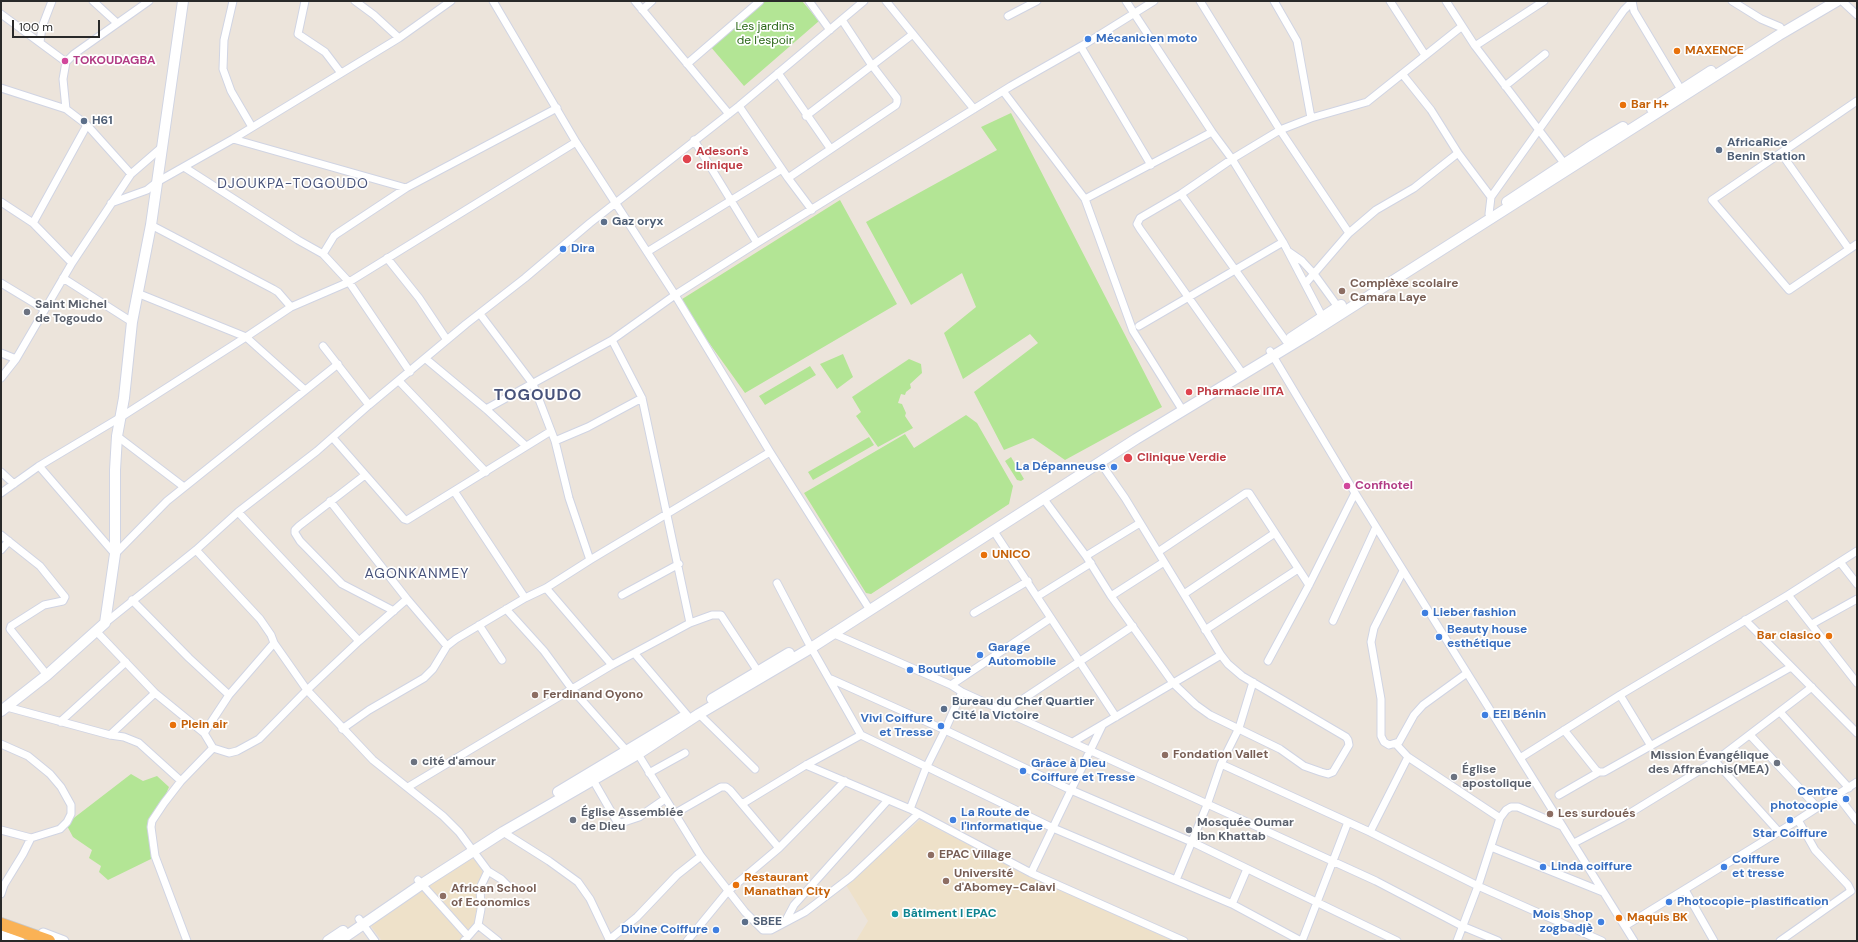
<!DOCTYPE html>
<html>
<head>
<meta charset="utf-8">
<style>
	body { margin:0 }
	#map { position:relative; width:1858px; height:942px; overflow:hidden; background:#ece4db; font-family:"DM Sans",sans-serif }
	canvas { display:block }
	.frame { position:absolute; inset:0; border:2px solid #292929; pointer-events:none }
	.scale { position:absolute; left:12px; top:20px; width:88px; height:18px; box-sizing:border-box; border:2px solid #292929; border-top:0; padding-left:5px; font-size:12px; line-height:14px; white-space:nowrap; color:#292929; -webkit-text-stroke:3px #fff; paint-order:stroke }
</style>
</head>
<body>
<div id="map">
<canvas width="1858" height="942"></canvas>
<div class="frame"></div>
<div class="scale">100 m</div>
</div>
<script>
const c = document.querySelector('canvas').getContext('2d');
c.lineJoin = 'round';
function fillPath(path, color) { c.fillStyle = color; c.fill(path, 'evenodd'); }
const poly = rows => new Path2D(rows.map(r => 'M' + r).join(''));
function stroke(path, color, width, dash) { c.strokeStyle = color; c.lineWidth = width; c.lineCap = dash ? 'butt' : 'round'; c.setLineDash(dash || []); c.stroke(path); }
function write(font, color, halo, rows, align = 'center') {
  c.font = font + ' "DM Sans",sans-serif'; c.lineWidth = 3.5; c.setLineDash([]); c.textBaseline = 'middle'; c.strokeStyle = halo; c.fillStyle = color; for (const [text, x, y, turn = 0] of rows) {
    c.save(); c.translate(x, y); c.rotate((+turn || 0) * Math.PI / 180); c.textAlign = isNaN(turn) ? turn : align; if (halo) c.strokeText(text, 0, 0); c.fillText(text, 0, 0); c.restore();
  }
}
const education = poly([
	[920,820,1034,878,1174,941,856,941,868,921,846,885],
	[471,852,484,874,480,910,476,921,459,941,382,941,368,922]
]);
const green = poly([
	[762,1,802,1,819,21,744,86,710,46],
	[1011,113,1162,407,1065,460,1033,438,1004,450,974,392,1038,343,1030,334,963,379,944,333,976,307,962,273,911,305,866,222,997,150,981,127],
	[840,200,897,304,745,393,679,301],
	[843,354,853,377,837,389,820,364],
	[909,359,921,364,922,373,910,384,911,388,906,392,905,395,901,394,898,403,902,404,906,413,905,416,913,428,878,447,856,416,861,412,852,397],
	[810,366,816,375,765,405,759,396],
	[966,415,977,423,1013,486,1009,504,871,594,866,593,804,493,905,434,914,448],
	[869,437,874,445,813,480,808,472],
	[1011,457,1024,479,1021,481,1017,480,1005,461],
	[131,774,143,781,157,776,169,787,163,801,150,821,151,859,108,880,99,872,101,866,89,858,92,850,73,837,66,824]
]);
const minor = poly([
	[93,1,117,23],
	[233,1,224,40,223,69,231,91,252,127],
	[305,1,298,34,325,52,341,73],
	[355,1,374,15,399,38],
	[493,1,576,142,675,295,770,452,870,610],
	[635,1,729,114],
	[809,1,830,30],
	[886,1,974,109],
	[1126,1,1212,132,1232,159,1283,242,1324,320],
	[1200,1,1280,130,1349,233],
	[1274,1,1297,41,1311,118],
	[1390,1,1425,55],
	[1446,1,1475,46,1567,167],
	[1632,1,1634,11,1683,93],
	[1732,1,1761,19,1780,27,1784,33],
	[1842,1,1857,15],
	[642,10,652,1],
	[1,14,66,62],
	[1008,16,1037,1],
	[40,42,42,27,52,1],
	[1475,46,1544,1],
	[1081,47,1151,165],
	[687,64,760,1],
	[778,73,830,148],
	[1403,75,1431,110,1458,153,1491,197,1489,214,1492,219],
	[1505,86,1545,54],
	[1,88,66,109,87,125,131,174],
	[1003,91,1085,199,1133,331,1183,411],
	[1857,101,1712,200,1789,290,1857,244],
	[739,106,788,178,812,210],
	[66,109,63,79,66,62,74,54,149,1],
	[806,116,913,34],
	[233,139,406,188],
	[694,140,757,243],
	[1781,153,1849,249],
	[184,167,298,240,323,254,349,282,410,372],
	[788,178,896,105,897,102,897,98,871,64,842,20],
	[1181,194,1286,341],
	[1491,197,1624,10,1632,2],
	[1085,199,1212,132],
	[1,202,33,223,72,263],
	[111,203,147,190,157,182,233,139,399,38,451,1],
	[33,223,87,125],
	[151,225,273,289,278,292,291,307],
	[647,252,782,169],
	[1289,252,1302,261,1314,274,1338,307],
	[323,254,334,236,338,233,406,188,557,108],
	[387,258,419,298,447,340],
	[63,278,132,322],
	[1,283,44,309],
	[1305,284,1349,233,1376,210,1414,188,1458,153],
	[137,293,246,337,305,390],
	[480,314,533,384,555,441,569,498,590,560],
	[1139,326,1283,242],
	[612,340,642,398,690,623],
	[323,346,369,405],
	[1270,351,1355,493,1634,941],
	[1,353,16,359],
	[426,359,486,409,526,446],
	[1240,370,1140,229,1137,224,1140,218,1181,194,1232,159,1280,130,1311,118,1367,102,1461,27],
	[1,378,16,359,72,263,131,174,161,148],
	[399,381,486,472],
	[486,409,612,340,675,295,757,243,1011,86,1085,44,1154,1],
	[117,436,184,487],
	[333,438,404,519,407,520,551,431],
	[555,441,588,427,642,398],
	[39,466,115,554,167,501,338,364],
	[1,472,14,484],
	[365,475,299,526,295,530,295,533,300,541,342,584,394,611],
	[454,491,525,598],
	[1,493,39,466,121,417,246,337,291,307,349,282,576,142],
	[1043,498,1086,556,1111,596,1173,683,1196,705,1210,715,1280,749,1304,766,1321,772,1328,774,1333,772,1349,745,1348,740,1346,737,1242,676,1228,664,1221,655,1125,498,1100,462],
	[330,501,407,599,447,646],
	[238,512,359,641],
	[993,530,1116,717],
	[1,535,40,566,65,597,63,601,44,605,11,626,10,629,47,675],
	[1,550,9,541],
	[196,550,260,619,271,635,274,643,307,690,373,760,443,816,459,832,488,871,480,888,481,909,478,925,464,941],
	[1158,552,1246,493,1249,493,1309,585],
	[1086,556,1140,523],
	[1840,562,1857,584],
	[1403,571,1374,628,1371,642,1381,699,1381,736,1384,742,1389,745,1399,742,1414,715,1423,705,1467,673],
	[777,583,808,642,861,735,1053,828,1232,904,1301,941],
	[546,588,612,665],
	[1184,594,1275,533],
	[622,595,679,564],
	[1788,595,1857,683],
	[1038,596,1091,563],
	[1111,596,1164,562],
	[132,600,189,658,229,695],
	[506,609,544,651,572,689,626,750,638,754,701,856,745,912,763,930,771,930,805,912,851,877,918,814],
	[974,613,1028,581],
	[1745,620,1857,733],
	[1333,621,1376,527],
	[105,623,196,550,238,512,317,451,369,405,466,324,525,278,590,223,739,106,864,1],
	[1812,624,1857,599],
	[479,625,502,660],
	[1205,630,1298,569],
	[96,631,155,693,204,733,213,748,229,753,237,751,259,739,307,690,359,641,407,599],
	[832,633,951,685,962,692,1376,881,1462,926,1498,941],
	[635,654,687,715],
	[1268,661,1309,585,1355,493],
	[831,679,945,730,1071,790,1192,842,1397,941],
	[951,685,1051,618],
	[1620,695,1651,746],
	[7,707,110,735,124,737,139,743,181,781],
	[1005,711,1133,626],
	[1780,712,1849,788],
	[699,714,755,769],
	[60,722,126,662],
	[342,729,369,710,424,678,433,669,447,646,456,639,525,598,546,588,590,560,770,452],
	[1564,730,1596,770,1599,772],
	[204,733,229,695,274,643],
	[110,735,155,693],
	[1750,735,1817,807],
	[1073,742,1221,655],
	[1,744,28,756,50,774,61,787,71,805,71,814,67,822,60,829,31,838,1,830],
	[1396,744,1408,757],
	[1520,758,1620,695,1788,595,1857,551],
	[1715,761,1779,832],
	[1221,764,1370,832,1478,886,1602,941],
	[806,765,910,809,1031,873,1184,941],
	[649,773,685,753],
	[593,780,616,820,621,823,639,817,665,799],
	[408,787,612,665,690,623,712,615,721,615,757,670],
	[1559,795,1599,772,1604,772,1791,667],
	[1837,795,1857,821],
	[742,804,806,765,861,735],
	[910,809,926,768,945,730,962,692],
	[674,814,721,787,726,787,730,790,779,848],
	[503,832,549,861,578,882,590,899,610,941],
	[1370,832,1408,757,1500,818],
	[1574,843,1622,818,1715,761,1812,687],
	[1491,847,1603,892],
	[488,871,501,879,509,887],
	[1031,873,1102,726],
	[418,880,468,936],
	[1176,880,1207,805,1221,764,1239,728,1253,682],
	[1685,890,1714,941],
	[1,894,4,885,23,854,31,838],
	[1232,904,1247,869],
	[359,919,375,941],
	[785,922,794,905,888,800],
	[478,925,498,941],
	[1625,926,1798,820,1857,782],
	[609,940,637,917,677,875,701,856],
	[187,941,155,856,151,827,152,821,164,803,181,781,213,748],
	[687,941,728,891,779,848,845,781],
	[1302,941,1348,822],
	[1457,941,1478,886,1500,818,1506,810,1511,807,1518,807,1562,826],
	[1780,941,1851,891,1848,885,1815,850,1798,820]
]);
const tertiary = poly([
	[43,933,64,941],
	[1,935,20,941]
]);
const secondary = poly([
	[1652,109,1711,71],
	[1507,202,1593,145,1623,127],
	[1291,338,1341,305],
	[712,699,789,653],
	[1,711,47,675,105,623,115,554,115,470,117,436,124,398,132,322,151,225,183,1],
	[558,792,683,717],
	[328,941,343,931],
	[339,941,422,884,503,832,638,754,699,714,811,648,1136,439,1311,333,1779,35,1837,1]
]);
const trunk = poly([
	[1,924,49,941]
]);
const markers = [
	[1088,39,4,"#3f7fe0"],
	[1677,51,4,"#e8710a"],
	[65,61,4,"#d1479c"],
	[1623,105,4,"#e8710a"],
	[84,121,4,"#5c6f8a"],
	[1719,150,4,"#5c6f8a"],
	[687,159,5,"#e0444e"],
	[604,222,4,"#5c6f8a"],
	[563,249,4,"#3f7fe0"],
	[1342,291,4,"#8d6e63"],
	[27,312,4,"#6b7280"],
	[1189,392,4,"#e0444e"],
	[1128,458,5,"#e0444e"],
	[1114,467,4,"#3f7fe0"],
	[1347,486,4,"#d1479c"],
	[984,555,4,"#e8710a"],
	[1425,613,4,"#3f7fe0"],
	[1829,636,4,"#e8710a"],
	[1439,637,4,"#3f7fe0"],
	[980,655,4,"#3f7fe0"],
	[910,670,4,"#3f7fe0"],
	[535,695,4,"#8d6e63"],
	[944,709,4,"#5c6f8a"],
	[1485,715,4,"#3f7fe0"],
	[173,725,4,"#e8710a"],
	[941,726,4,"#3f7fe0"],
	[1165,755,4,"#8d6e63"],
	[414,762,4,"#6b7280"],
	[1777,763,4,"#6b7280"],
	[1023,771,4,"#3f7fe0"],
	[1454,777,4,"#6b7280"],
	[1846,799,4,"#3f7fe0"],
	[1550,814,4,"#8d6e63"],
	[573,820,4,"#6b7280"],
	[953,820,4,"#3f7fe0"],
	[1790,820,4,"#3f7fe0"],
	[1189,830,4,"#6b7280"],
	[931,855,4,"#8d6e63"],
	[1543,867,4,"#3f7fe0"],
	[1724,867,4,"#3f7fe0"],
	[946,881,4,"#8d6e63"],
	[736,885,4,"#e8710a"],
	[443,896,4,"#8d6e63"],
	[1669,902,4,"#3f7fe0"],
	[895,914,4,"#0f9aa8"],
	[1619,918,4,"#e8710a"],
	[745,922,4,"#5c6f8a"],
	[1601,922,4,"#3f7fe0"],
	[716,930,4,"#3f7fe0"]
];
const parkNames = [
	["Les jardins",765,27],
	["de l'espoir",765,41]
];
const shopNames = [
	["Mécanicien moto",1096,39],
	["Dira",571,249],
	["La Dépanneuse",1106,467,"right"],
	["Lieber fashion",1433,613],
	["Beauty house",1447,630],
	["esthétique",1447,644],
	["Garage",988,648],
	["Automobile",988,662],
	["Boutique",918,670],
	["EEI Bénin",1493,715],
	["Vivi Coiffure",933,719,"right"],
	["et Tresse",933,733,"right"],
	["Grâce à Dieu",1031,764],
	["Coiffure et Tresse",1031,778],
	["Centre",1838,792,"right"],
	["photocopie",1838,806,"right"],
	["La Route de",961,813],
	["l'informatique",961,827],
	["Star Coiffure",1790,834,"center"],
	["Coiffure",1732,860],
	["et tresse",1732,874],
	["Linda coiffure",1551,867],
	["Photocopie-plastification",1677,902],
	["Mois Shop",1593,915,"right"],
	["zogbadjè",1593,929,"right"],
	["Divine Coiffure",708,930,"right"]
];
const foodNames = [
	["MAXENCE",1685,51],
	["Bar H+",1631,105],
	["UNICO",992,555],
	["Bar clasico",1821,636,"right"],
	["Plein air",181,725],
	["Restaurant",744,878],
	["Manathan City",744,892],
	["Maquis BK",1627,918]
];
const hotelNames = [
	["TOKOUDAGBA",73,61],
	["Confhotel",1355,486]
];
const serviceNames = [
	["H61",92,121],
	["AfricaRice",1727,143],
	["Benin Station",1727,157],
	["Gaz oryx",612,222],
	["Bureau du Chef Quartier",952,702],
	["Cité la Victoire",952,716],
	["SBEE",753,922]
];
const healthNames = [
	["Adeson's",696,152],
	["clinique",696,166],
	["Pharmacie IITA",1197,392],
	["Clinique Verdie",1137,458]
];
const educationNames = [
	["Complèxe scolaire",1350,284],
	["Camara Laye",1350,298],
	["Ferdinand Oyono",543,695],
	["Fondation Vallet",1173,755],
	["Les surdoués",1558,814],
	["EPAC Village",939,855],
	["Université",954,874],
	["d'Abomey-Calavi",954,888],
	["African School",451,889],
	["of Economics",451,903]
];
const worshipNames = [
	["Saint Michel",35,305],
	["de Togoudo",35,319],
	["Mission Évangélique",1769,756,"right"],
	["des Affranchis(MEA)",1769,770,"right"],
	["cité d'amour",422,762],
	["Église",1462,770],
	["apostolique",1462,784],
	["Église Assemblée",581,813],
	["de Dieu",581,827],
	["Mosquée Oumar",1197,823],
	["Ibn Khattab",1197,837]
];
const cultureNames = [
	["Bâtiment I EPAC",903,914]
];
const quarterNames = [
	["DJOUKPA-TOGOUDO",293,184],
	["AGONKANMEY",417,574]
];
const districtNames = [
	["TOGOUDO",538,396]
];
fillPath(education, '#eee1c9');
fillPath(green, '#b3e595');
stroke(minor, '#d0d4e3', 9);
stroke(tertiary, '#d0d4e3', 11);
stroke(secondary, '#d0d4e3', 12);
stroke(trunk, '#c7c7c7', 14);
stroke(minor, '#fff', 7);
stroke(tertiary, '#fff', 9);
stroke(secondary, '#fff', 10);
stroke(trunk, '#fab255', 12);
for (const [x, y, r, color] of markers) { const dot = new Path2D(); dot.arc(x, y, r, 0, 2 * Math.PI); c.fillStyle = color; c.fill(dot); stroke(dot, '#fff', 1.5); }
write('12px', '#2b6818', '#fff', parkNames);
write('bold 12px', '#366cbe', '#fff', shopNames, 'left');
write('bold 12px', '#c56008', '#fff', foodNames, 'left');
write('bold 12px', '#b23c85', '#fff', hotelNames, 'left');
write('bold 12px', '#4e5e75', '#fff', serviceNames, 'left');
write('bold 12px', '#be3a42', '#fff', healthNames, 'left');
write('bold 12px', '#785e54', '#fff', educationNames, 'left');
write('bold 12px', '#5b616d', '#fff', worshipNames, 'left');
write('bold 12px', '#0d838f', '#fff', cultureNames, 'left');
c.letterSpacing = '1px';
write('14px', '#48537b', '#fff', quarterNames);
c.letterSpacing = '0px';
c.letterSpacing = '1px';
write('bold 16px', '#48537b', '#fff', districtNames);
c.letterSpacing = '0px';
</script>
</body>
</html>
